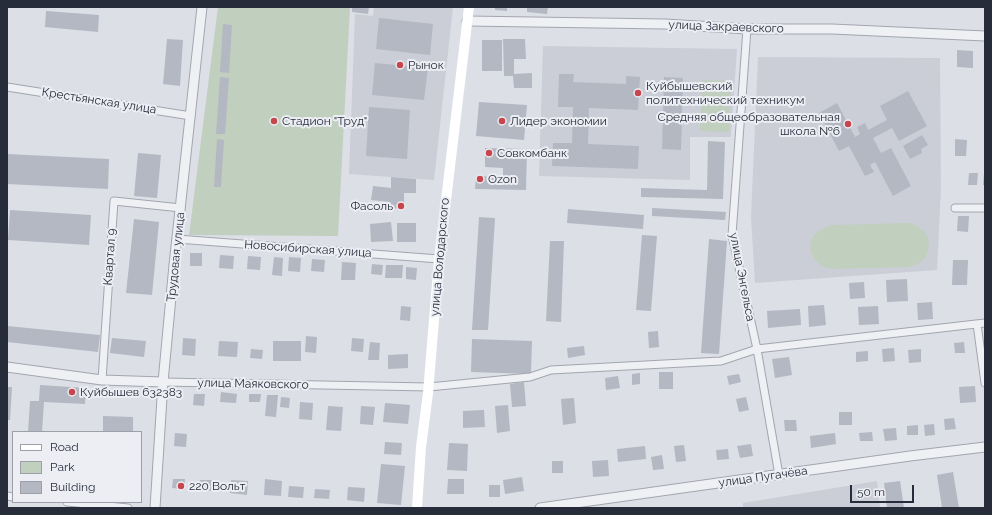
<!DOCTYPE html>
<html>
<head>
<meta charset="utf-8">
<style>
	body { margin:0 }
	#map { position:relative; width:992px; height:515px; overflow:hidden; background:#dcdfe6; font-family:Raleway,sans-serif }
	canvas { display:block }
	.frame { position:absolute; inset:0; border:8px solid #272c3b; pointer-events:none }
	.legend { position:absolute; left:12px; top:431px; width:130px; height:72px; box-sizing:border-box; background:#eceef4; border:1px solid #9da0aa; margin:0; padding:5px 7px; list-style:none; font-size:12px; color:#272c3b }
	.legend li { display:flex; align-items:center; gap:8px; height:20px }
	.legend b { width:20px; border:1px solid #9da0aa }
	.scale { position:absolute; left:850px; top:485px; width:64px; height:18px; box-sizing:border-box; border:2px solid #272c3b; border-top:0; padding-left:5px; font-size:12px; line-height:14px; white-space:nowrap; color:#272c3b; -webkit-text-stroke:3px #eceef4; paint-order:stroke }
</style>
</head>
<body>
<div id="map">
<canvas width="992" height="515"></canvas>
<div class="frame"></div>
<ul class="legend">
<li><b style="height:5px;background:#fff"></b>Road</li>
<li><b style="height:11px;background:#c1cfbe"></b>Park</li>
<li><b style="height:11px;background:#b4b8c2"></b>Building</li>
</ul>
<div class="scale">50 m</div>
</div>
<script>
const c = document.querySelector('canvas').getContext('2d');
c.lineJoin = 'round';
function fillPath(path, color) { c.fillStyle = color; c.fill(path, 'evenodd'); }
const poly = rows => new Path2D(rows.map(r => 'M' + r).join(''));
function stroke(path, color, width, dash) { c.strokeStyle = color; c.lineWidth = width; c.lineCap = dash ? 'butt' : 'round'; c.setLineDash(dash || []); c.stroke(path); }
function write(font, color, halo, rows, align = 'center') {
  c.font = font + ' Raleway,sans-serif'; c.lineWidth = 4; c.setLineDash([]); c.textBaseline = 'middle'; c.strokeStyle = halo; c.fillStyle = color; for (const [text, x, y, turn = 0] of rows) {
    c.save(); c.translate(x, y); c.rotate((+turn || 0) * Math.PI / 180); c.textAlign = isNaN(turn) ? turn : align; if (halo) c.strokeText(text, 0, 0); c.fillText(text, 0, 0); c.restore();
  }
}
const built = poly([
	[374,7,453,7,434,180,349,174,355,14,373,16],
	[543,46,737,49,731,137,690,137,690,180,539,176],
	[758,57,940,58,941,189,937,270,755,283,751,217],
	[877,481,880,508,743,508,743,503]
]);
const green = poly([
	[218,7,350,7,338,236,189,235],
	[702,80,731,81,729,132,700,131],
	[907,223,914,224,925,232,928,238,929,245,928,251,926,257,921,262,915,265,908,267,833,269,826,268,820,265,815,260,812,254,810,248,811,241,814,235,825,227,832,225]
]);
const building = poly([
	[352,7,369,7,368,14,352,12],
	[495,7,507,7,507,11,495,10],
	[527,7,548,7,547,14,527,12],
	[46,11,99,15,98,32,45,27],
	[379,18,433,24,430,55,376,49],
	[223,24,232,25,229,73,220,72],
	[167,39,183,40,180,86,163,84],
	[503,39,525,39,526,59,514,59,514,74,532,73,532,88,514,88,513,76,504,76],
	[482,40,502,40,502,71,482,71],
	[957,50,973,51,973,68,957,67],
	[375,63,428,68,424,100,372,95],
	[559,74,574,74,573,82,626,84,626,76,640,77,638,110,589,108,588,144,639,146,638,169,552,166,553,143,572,143,573,107,558,107],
	[220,77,229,78,225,134,216,134],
	[664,77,683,78,681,150,662,149],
	[908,91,927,126,899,141,892,128,873,138,881,153,891,148,911,186,893,196,875,162,870,165,874,172,865,176,849,146,839,151,819,113,837,103,855,137,860,134,857,127,865,123,868,130,887,120,880,106],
	[479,102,527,105,524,140,476,136],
	[369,107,410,110,407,159,366,156],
	[922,135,928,145,921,149,922,153,910,159,903,146],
	[217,139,224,140,221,187,214,187],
	[955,139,967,140,966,156,955,156],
	[708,141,725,142,723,199,641,197,641,188,707,190],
	[485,148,527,149,526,190,475,189,476,176,503,177,503,168,485,167],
	[138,153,161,155,157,198,134,196],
	[7,154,109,159,108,189,7,184],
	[969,173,978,173,977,185,968,185],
	[984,173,985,173,985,185,983,185],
	[391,177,416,179,416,193,404,193,404,209,390,208,390,202,371,200,373,186,391,188],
	[652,208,726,212,725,220,652,216],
	[568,209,644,215,643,229,567,223],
	[10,210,91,215,89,245,8,240],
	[958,216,969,216,968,232,957,231],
	[479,217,495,218,488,330,472,330],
	[134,219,159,222,152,295,126,293],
	[391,222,393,241,371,242,370,224],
	[397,223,416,223,416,242,397,242],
	[642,235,657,236,651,311,636,310],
	[709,239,727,241,719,354,701,353],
	[550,241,564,241,561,322,546,321],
	[190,253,202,253,202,266,190,266],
	[220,255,234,256,233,269,219,268],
	[248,256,261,257,260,270,247,269],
	[274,257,283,258,282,276,272,275],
	[289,257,301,258,300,272,288,271],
	[312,259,325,260,324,272,311,271],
	[953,260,968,260,967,285,952,285],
	[342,262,356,263,355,280,341,280],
	[372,264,383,265,382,275,371,274],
	[386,265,403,265,402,278,385,278],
	[406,267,417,268,416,280,406,279],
	[907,279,908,301,887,302,886,280],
	[864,282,865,298,850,299,849,283],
	[932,302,933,319,918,320,917,303],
	[824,305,826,325,809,327,808,306],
	[401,306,411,307,410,321,400,320],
	[878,306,879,324,859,325,858,307],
	[800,309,801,325,768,328,767,311],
	[7,326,100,335,98,352,7,342],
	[658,331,659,347,649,348,648,332],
	[306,336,317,337,316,353,305,352],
	[112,338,146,341,144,357,110,353],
	[183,338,196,339,195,356,182,355],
	[352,338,364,339,363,352,351,351],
	[472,339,532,341,531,374,471,372],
	[219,341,238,342,237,357,218,356],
	[273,341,301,341,301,361,273,361],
	[370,342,380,343,379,360,368,360],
	[964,342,965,353,955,353,954,343],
	[584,346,585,355,568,358,567,348],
	[894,348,895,361,883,362,882,349],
	[251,349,263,350,262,359,250,358],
	[921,349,921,362,909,363,908,350],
	[868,351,868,361,856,362,856,352],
	[408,354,408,368,388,369,388,355],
	[789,357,792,375,775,378,772,359],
	[659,372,673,372,673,389,659,389],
	[640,373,640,384,632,385,632,374],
	[739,374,741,382,729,385,727,376],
	[618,376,620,388,606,390,605,378],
	[524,382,526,406,512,407,510,384],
	[40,385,86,388,85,404,44,402,42,432,28,432,30,401,39,401],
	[975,386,976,402,960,403,959,387],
	[7,387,12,387,10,420,7,420],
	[221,392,237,394,236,403,220,402],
	[194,394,205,394,204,406,193,405],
	[249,394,261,394,260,402,249,402],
	[267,395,278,395,276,417,265,416],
	[281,397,290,398,289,408,280,407],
	[746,397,749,410,739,412,736,399],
	[574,398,576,423,563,425,561,399],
	[300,402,313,403,312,420,299,419],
	[385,403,410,405,408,424,383,422],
	[508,405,510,431,497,433,495,406],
	[328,406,343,407,341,431,326,430],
	[361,406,375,407,373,425,360,424],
	[484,410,485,427,463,428,463,411],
	[839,412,852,412,852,425,839,425],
	[103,416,133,417,133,432,103,432],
	[954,418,956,429,945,430,944,419],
	[784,420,796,420,797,431,785,431],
	[934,424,935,435,925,436,924,425],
	[918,425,918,435,907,435,907,426],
	[896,428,897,440,885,441,883,429],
	[872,432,873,441,860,441,859,433],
	[175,433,187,434,186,447,174,446],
	[835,433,836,444,811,448,810,436],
	[385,442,402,443,401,455,384,454],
	[449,443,468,444,467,471,447,470],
	[751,444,753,456,740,458,737,446],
	[684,445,686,461,676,462,674,446],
	[645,446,646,459,618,462,617,449],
	[728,449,729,459,717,460,716,450],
	[662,455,664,469,653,470,651,457],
	[608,460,609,476,593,477,592,461],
	[552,461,563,461,563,473,552,473],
	[381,464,405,466,401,505,377,503],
	[953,472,959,508,942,508,937,475],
	[522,477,524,491,505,494,503,480],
	[173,479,185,479,184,489,172,488],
	[265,479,282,481,281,496,264,495],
	[448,479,464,479,464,494,447,494],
	[200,480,212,480,211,491,199,490],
	[231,480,248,481,247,495,230,493],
	[900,481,904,508,887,508,884,483],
	[489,485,500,485,500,497,489,497],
	[289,486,304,487,303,498,288,497],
	[348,487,365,488,364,502,347,500],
	[315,489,330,490,329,499,314,498]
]);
const minor = poly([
	[747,29,732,235,757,349,779,475],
	[7,87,191,116],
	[955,208,985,208],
	[177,239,439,259],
	[977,324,985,383],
	[102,380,114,201,181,208],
	[163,382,429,387,530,377,551,370,721,361,757,349,985,323],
	[7,496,13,497],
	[67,502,128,508]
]);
const tertiary = poly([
	[467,21,665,24,747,29,832,29,985,36],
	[7,367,102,380,163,382],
	[155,508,163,382,174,265,202,7],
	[540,508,910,456,985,447]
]);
const secondary = poly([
	[417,508,421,447,428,393,439,259,469,7]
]);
const markers = [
	[400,65,4,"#c7454c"],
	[638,93,4,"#c7454c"],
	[274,121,4,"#c7454c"],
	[502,121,4,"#c7454c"],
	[848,124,4,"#c7454c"],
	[489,153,4,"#c7454c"],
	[480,179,4,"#c7454c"],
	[401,206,4,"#c7454c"],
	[72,392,4,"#c7454c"],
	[181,486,4,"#c7454c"]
];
const streetNames = [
	["улица Закраевского",726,27,2],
	["Крестьянская улица",99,101,9],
	["Новосибирская улица",308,249,4],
	["Квартал 9",110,257,-86],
	["Трудовая улица",176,257,-84],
	["улица Володарского",440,257,-85],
	["улица Энгельса",742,277,79],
	["улица Маяковского",253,384,1],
	["улица Пугачёва",763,477,-8]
];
const poiNames = [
	["Рынок",408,65],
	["Куйбышевский",646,86],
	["политехнический техникум",646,100],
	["Средняя общеобразовательная",840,117,"right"],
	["школа №6",840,131,"right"],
	["Стадион \"Труд\"",282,121],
	["Лидер экономии",510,121],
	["Совкомбанк",497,153],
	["Ozon",488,179],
	["Фасоль",393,206,"right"],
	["Куйбышев 632383",80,392],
	["220 Вольт",189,486]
];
fillPath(built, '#cbced7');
fillPath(green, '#c1cfbe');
fillPath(building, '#b4b8c2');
stroke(minor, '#a2a6af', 9);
stroke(tertiary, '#a2a6af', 11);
stroke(minor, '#eff0f4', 7);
stroke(tertiary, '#eff0f4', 9);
stroke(secondary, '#fff', 10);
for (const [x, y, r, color] of markers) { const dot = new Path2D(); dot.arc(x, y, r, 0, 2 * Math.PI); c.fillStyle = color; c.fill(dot); stroke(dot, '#eceef4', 1.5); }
write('12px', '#272c3b', '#eceef4', streetNames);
write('12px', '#272c3b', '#eceef4', poiNames, 'left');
</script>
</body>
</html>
